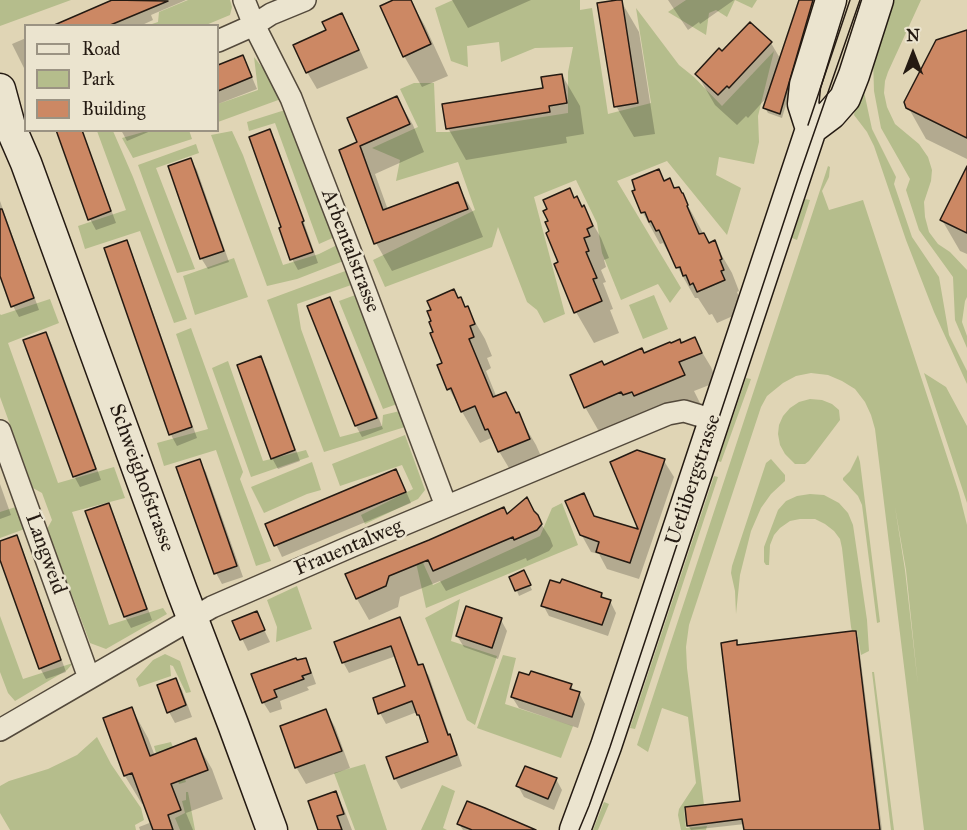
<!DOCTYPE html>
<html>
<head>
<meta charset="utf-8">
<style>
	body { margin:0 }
	#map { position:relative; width:967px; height:830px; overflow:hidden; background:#e0d5b5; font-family:"IM FELL Great Primer",serif }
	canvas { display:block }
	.legend { position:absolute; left:24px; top:24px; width:195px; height:108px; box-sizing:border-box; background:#ebe4cf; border:2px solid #9b9383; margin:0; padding:8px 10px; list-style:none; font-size:18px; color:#241a12 }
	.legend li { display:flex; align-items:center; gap:12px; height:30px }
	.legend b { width:30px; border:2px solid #9b9383 }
	.north { position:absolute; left:883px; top:24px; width:60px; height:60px; -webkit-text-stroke:4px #ebe4cf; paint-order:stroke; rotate:0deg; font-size:16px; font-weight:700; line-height:24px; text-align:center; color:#241a12 }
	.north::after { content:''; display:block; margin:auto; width:21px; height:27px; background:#241a12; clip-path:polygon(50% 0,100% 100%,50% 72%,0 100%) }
</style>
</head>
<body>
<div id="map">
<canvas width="967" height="830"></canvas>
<ul class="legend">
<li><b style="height:8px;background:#ebe4cf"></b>Road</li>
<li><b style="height:16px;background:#b5bd8c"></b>Park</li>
<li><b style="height:16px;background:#cc8864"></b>Building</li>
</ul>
<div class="north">N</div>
</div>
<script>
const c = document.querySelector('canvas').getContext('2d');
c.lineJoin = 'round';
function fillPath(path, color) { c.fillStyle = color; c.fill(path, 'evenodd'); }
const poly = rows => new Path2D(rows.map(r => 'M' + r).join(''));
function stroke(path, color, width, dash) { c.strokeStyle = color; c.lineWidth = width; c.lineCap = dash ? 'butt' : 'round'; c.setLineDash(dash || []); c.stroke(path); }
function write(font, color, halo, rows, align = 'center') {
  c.font = font + ' "IM FELL Great Primer",serif'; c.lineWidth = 5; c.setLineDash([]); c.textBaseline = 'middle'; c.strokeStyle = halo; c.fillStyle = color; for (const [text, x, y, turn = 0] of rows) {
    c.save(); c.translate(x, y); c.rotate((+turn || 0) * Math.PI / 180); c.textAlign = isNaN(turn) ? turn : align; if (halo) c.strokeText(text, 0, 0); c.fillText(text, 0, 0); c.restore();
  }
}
const green = poly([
	[0,0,71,0,0,26],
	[188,0,230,0,232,7,230,15,206,25,149,25,158,22,159,12],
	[453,0,580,0,580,10,592,8,608,114,651,103,636,8,679,65,694,77,722,106,774,51,758,116,759,142,754,164,719,157,716,175,741,188,727,235,667,161,617,181,681,288,670,303,658,284,621,300,602,253,597,223,576,180,534,197,565,314,544,323,537,310,527,302,498,227,492,247,385,287,373,260,475,210,458,162,396,181,400,160,372,148,418,127,400,89,414,83,434,83,436,132,448,132,568,113,568,72,573,47,535,48,501,62,499,42,467,46,468,67,451,61,435,8],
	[686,0,757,0,752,8,735,0,727,17,716,10,709,13,706,35,668,12],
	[892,0,921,0,888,72,885,81,884,93,887,107,895,124,919,144,928,157,932,170,931,181,924,202,925,217,929,232,938,244,950,252,967,270,967,297,965,301,962,322,967,336,967,348,955,320,953,277,919,230,906,190,910,179,881,128,874,91,873,58],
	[254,57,273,81,281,99,218,122,218,104,258,90],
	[863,87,872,129,896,177,894,184,912,237,939,277,949,335,967,371,967,384,934,312,906,240,874,146,867,132,854,115,855,109],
	[285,110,337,236,319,244,275,123,249,131,247,122],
	[189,130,192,139,133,158,122,138,147,131],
	[97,131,113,131,133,177,187,319,174,323,140,231,85,249,78,226,126,210],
	[232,131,243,155,283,265,319,254,339,244,346,260,297,279,267,286,211,135],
	[196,144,199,153,156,168,195,269,177,273,138,165],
	[828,166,830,167,829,177,822,191,829,210,863,200,959,493,967,525,967,830,924,830,875,429,871,415,865,402,855,389,842,381,828,375,811,373,796,376,783,383,767,396,761,407,689,625,686,647,687,668,704,805,684,808,686,828,707,826,706,830,681,830,678,815,679,809,696,783,688,717,662,708,648,752,637,745],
	[895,507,906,570,918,685,905,570],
	[805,199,810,200,797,240,792,238],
	[234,258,248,297,195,315,183,276],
	[348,270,354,284,297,304,301,329,340,437,382,426,383,415,400,411,405,427,324,452,267,300],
	[358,294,400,403,383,409,339,301],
	[654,295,668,329,643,339,629,305],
	[50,299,59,323,8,343,58,483,114,467,125,498,72,512,109,625,163,608,167,614,106,649,90,643,47,529,52,520,42,493,33,488,0,397,0,314,1,315],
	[191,328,243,472,240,479,271,561,256,566,216,450,164,466,157,443,208,429,176,334],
	[228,361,263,461,306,450,309,457,251,477,212,368],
	[924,373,946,387,967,426,967,503],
	[746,378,751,379,721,462,718,461],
	[810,399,822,400,832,404,839,410,840,420,809,461,805,464,795,464,785,454,780,445,778,434,779,425,783,416,790,408,799,402],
	[405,435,425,490,418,499,365,524,361,515,413,489,402,465,340,486,332,464],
	[858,455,860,462,880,622,877,623,862,505,858,496,843,480,843,478,850,471],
	[771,459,785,475,785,481,771,494,761,508,751,531,740,575,736,614,735,591,731,573,732,566,766,463],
	[312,462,321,490,307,494,264,513,251,487],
	[714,476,718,477,635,729,630,728],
	[810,494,824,495,839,503,848,513,853,525,867,620,869,651,861,655,857,631,852,631,851,627,842,548,840,539,834,531,825,524,815,519,800,519,790,521,780,528,774,535,770,545,769,565,766,565,764,562,764,547,778,510,786,501,797,496],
	[562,503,578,545,426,608,415,558,420,556,433,585,540,536,552,508],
	[22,505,30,527,0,538,0,512],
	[297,586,312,629,276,642,277,627,267,600],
	[460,599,451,641,497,656,475,725,467,720,425,618],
	[0,616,23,679,73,663,67,670,15,701,8,693,0,672],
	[165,654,180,661,191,692,186,693,173,666,170,665,171,676,139,687,136,679,153,660],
	[503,655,516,658,505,704,573,726,561,758,477,728],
	[872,672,874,672,894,830,891,830],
	[97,737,111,764,141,808,144,820,135,825,136,830,10,830,0,813,0,786,9,781,48,769,77,755],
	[171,742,186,782,179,784,164,751,156,753,154,746],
	[365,764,387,830,355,830,334,773],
	[442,785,455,791,443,828,447,830,421,830],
	[186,792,188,792,195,830,180,830,175,818,185,813,182,801,186,800],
	[604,802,609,804,598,830,593,830]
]);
const shadow = poly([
	[115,0,186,0,151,15,153,20,140,26,55,26],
	[397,0,410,0,425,26,448,76,422,87,404,56],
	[452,0,531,0,468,28],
	[668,0,734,0,700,24,699,22,688,30],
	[801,0,817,0,782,118,768,113,765,108,769,95,748,118,746,116,737,125,715,105,697,74,722,54,771,43,781,60],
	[621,1,639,32,655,134,634,137,616,106],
	[342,15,351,31,368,68,317,89,307,72,328,31],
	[967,31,967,159,926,139,908,107],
	[26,38,26,72,12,44],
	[242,57,248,68,257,89,218,104,218,67],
	[562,75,580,106,584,134,566,137,567,143,466,160,448,128,544,90],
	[397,98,413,125,424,152,375,174,388,210,457,184,473,212,483,237,392,271,376,243,359,143],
	[82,130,116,223,96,230,90,219],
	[121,130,153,130,127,141],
	[270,131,276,142,318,263,298,270,292,259,283,228],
	[191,160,197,170,229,262,208,269,201,258],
	[967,170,967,254,960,251,942,220],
	[659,171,665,182,682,195,709,244,714,242,732,273,739,291,737,292,741,302,742,312,717,323,712,314,709,315,698,298,695,298,669,252,668,252,663,243,660,244,643,213,634,192],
	[574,199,582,208,583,207,601,238,609,258,604,260,606,267,601,270,606,282,603,283,613,309,610,310,619,333,594,343,576,312,560,263],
	[0,201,39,310,19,317,13,306,0,271],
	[126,242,132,253,197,438,177,446,171,435,106,249],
	[329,299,336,310,383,429,362,437,356,426,309,307],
	[458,300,466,308,467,308,485,339,492,356,487,358,491,368,486,371,497,398,506,394,536,445,547,470,518,483,491,438,480,443,449,389,439,366,444,363],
	[46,334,52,345,101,480,80,487,74,476],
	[694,339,711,367,717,382,694,391,700,403,652,423,601,435,585,407,604,367,681,344],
	[261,358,267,369,300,461,278,469,272,458],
	[199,461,206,472,243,577,222,584,216,573],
	[664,461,674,477,639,579,607,569,599,554,591,552,581,534,584,495,596,518,641,531,611,463],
	[396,471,402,482,411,503,282,557,267,525],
	[0,484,11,515,0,519],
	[108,505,114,515,152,620,131,628,125,617,87,512],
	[535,514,550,538,553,546,549,551,527,561,526,558,446,591,440,581,400,597,398,607,369,620,357,599,347,575],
	[16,537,22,548,66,672,46,679,40,668,0,555,0,543],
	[511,577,526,577,532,590,519,596],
	[601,594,604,599,610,601,616,613,608,636,549,616,543,605],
	[256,613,270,642,248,651,234,622],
	[400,619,406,630,420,667,422,666,429,676,450,737,455,746,462,766,401,789,395,778,430,743,423,723,417,712,386,724,380,713,407,686,396,656,349,673,343,662],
	[501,620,507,631,498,659,464,647,457,636],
	[855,633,858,638,882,830,745,830,745,824,691,830,688,825,742,802,736,642,739,646],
	[305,659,311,670,316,684,307,687,309,690,280,701,282,709,270,713,263,702,297,662],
	[176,679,182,690,192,717,175,723,169,712],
	[571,685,574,692,579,693,585,704,578,728,519,708,512,697],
	[132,709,148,738,155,756,195,740,212,769,223,799,186,813,193,830,140,830,139,827,152,822,145,803,142,804,125,776,104,719],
	[326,711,335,727,350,768,306,784,296,767],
	[556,779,562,790,554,810,524,797,518,786],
	[335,793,344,809,352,830,320,830],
	[459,824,532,830,463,830]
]);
const building = poly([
	[112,0,168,1,108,26,52,26,112,0],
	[393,0,411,0,431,44,403,57,380,6,393,0],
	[617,0,622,0,638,103,614,107,597,3,617,0],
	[799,0,813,0,780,114,763,108,799,0],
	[342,13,359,50,306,73,293,45,326,30,322,22,342,13],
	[750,22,772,42,729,88,727,86,718,95,695,74,719,48,722,51,750,22],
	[967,30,967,138,906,108,904,102,936,40,967,30],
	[243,55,252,77,218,91,218,65,243,55],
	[562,74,567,103,549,106,550,112,446,129,442,104,543,88,541,77,562,74],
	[397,96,410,124,360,146,383,210,458,182,468,209,374,244,339,150,357,142,347,118,397,96],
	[270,129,304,221,302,222,313,252,290,260,279,228,281,227,249,137,270,129],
	[56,130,82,130,111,211,88,220,56,130],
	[191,158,224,251,200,259,168,166,191,158],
	[967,166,967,233,940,220,967,166],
	[659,169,664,181,670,178,674,188,679,187,682,193,683,193,688,205,687,206,699,234,704,233,709,243,715,240,722,259,720,260,724,270,721,271,725,280,697,292,693,283,690,285,686,275,683,276,680,267,676,268,659,230,656,231,651,221,649,222,645,212,641,213,632,191,635,190,632,180,659,169],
	[570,188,574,198,577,196,582,207,584,205,593,226,587,229,590,236,584,238,589,251,586,252,597,278,593,279,602,301,574,313,554,264,558,262,546,233,549,231,545,222,548,221,543,211,547,209,543,200,570,188],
	[0,209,2,209,34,298,11,307,0,276,0,209],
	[127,240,192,427,169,435,104,248,127,240],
	[454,289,458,298,461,297,465,307,468,306,475,324,470,326,474,337,469,339,493,397,506,392,516,413,519,412,530,439,498,452,488,429,485,430,475,406,461,412,451,388,447,390,437,365,442,363,430,333,433,332,429,322,431,321,427,311,431,310,427,301,454,289],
	[330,297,377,418,355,426,307,306,330,297],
	[46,332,96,469,73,477,23,340,46,332],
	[695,337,702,353,679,362,685,375,634,396,632,392,623,395,621,392,584,408,570,375,602,361,604,365,642,348,644,353,670,342,671,343,680,339,681,343,695,337],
	[261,356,295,450,271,459,237,365,261,356],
	[637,450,665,459,630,563,596,552,599,542,580,535,565,501,584,493,594,516,638,529,610,462,637,450],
	[200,459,237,566,214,574,176,467,200,459],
	[396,469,406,492,274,546,265,524,396,469],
	[527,497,534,511,538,515,542,524,537,530,514,540,513,537,433,571,428,560,389,576,386,586,356,599,345,574,429,540,504,507,507,514,527,497],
	[109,503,147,609,124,617,85,511,109,503],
	[17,535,61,660,39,669,0,560,0,541,17,535],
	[524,570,531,585,515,591,509,577,524,570],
	[562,579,602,593,601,597,611,600,602,625,541,606,550,580,560,583,562,579],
	[466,606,502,618,492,648,456,636,466,606],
	[257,611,265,630,240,640,232,621,257,611],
	[400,617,418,665,423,664,448,735,450,734,457,755,394,779,386,757,428,742,419,715,417,715,412,701,378,714,373,698,405,686,391,646,342,663,334,642,400,617],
	[852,631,856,631,880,830,744,830,742,819,687,826,685,807,740,801,721,643,737,640,737,645,852,631],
	[296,658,297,660,306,658,311,673,302,676,304,679,274,690,277,697,262,703,251,674,296,658],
	[531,671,572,684,570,689,580,692,572,717,511,697,519,672,529,675,531,671],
	[176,678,186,705,167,713,157,685,176,678],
	[132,707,150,756,196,738,208,770,171,784,181,810,168,815,173,830,153,830,132,773,124,776,103,718,132,707],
	[326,709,342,751,295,768,280,726,326,709],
	[525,766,557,778,548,799,516,786,525,766],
	[336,791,344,814,337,816,342,830,318,830,308,801,336,791],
	[467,801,485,808,536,830,472,830,457,824,467,801]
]);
const minor = poly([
	[244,0,254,25,291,98,354,261,446,506],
	[218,41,254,25,271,14,305,0],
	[0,431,89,678],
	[0,730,212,607,352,546,668,414,684,411,714,420]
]);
const secondary = poly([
	[0,89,10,126,26,163,182,591,233,724,272,830],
	[811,129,803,104,805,85,831,0],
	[575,830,606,746,811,129,831,114,845,98,854,75,878,0]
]);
const tram = poly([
	[808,125,850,0],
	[579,830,589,806,610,747,799,176,860,0]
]);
const streetNames = [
	["Arbentalstrasse",350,251,69],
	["Schweighofstrasse",141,478,70],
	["Uetlibergstrasse",694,480,-72],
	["Frauentalweg",349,548,-23],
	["Langweid",45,554,70]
];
fillPath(green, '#b5bd8c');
fillPath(shadow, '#0003');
fillPath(building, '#cc8864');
stroke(building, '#241a12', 1.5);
stroke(minor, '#53493b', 24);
stroke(secondary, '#241a12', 33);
stroke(minor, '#ebe4cf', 21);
stroke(secondary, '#ebe4cf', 30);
stroke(tram, '#241a12', 1.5);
write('21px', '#241a12', '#ebe4cf', streetNames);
</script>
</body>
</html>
